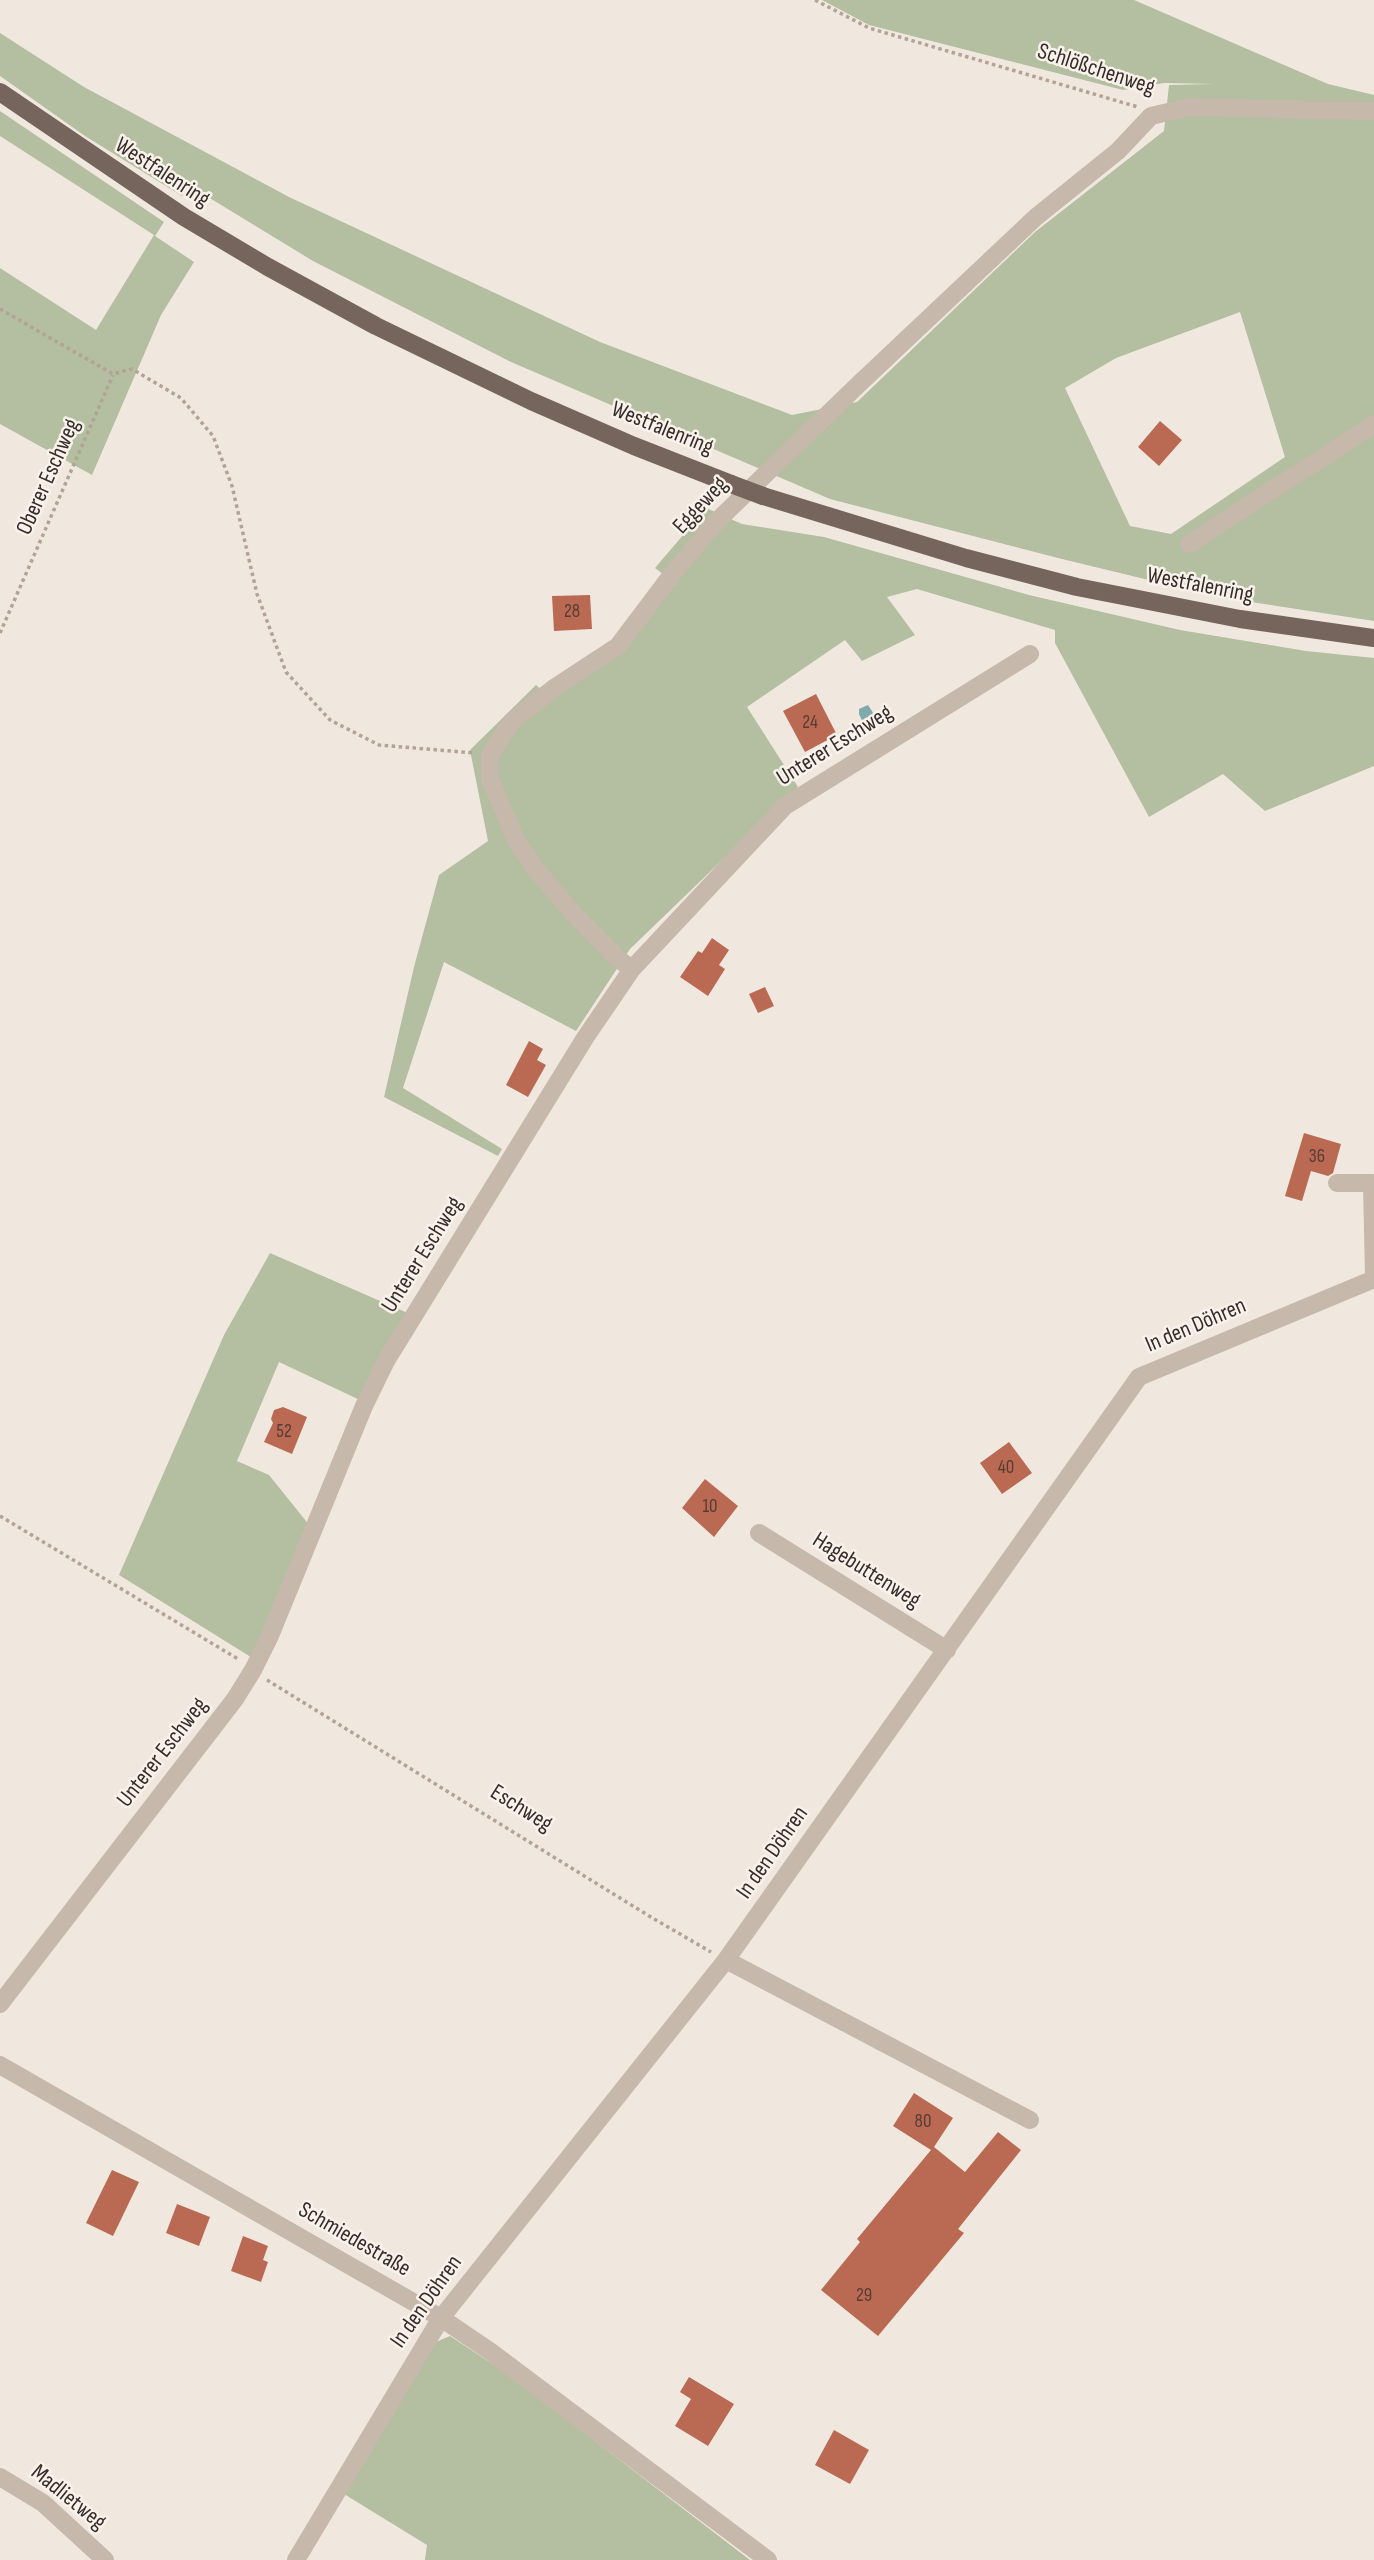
<!DOCTYPE html>
<html>
<head>
<meta charset="utf-8">
<style>
	body { margin:0 }
	canvas { display:block; background:#f0e8df }
</style>
</head>
<body>
<canvas width="1374" height="2560"></canvas>
<script>
const c = document.querySelector('canvas').getContext('2d');
c.lineJoin = 'round';
function fillPath(path, color) { c.fillStyle = color; c.fill(path, 'evenodd'); }
const poly = rows => new Path2D(rows.map(r => 'M' + r).join(''));
function stroke(path, color, width, dash) { c.strokeStyle = color; c.lineWidth = width; c.lineCap = dash ? 'butt' : 'round'; c.setLineDash(dash || []); c.stroke(path); }
function write(font, color, halo, rows, align = 'center') {
  c.font = font + ' "Sofia Sans Condensed",sans-serif'; c.lineWidth = 5; c.setLineDash([]); c.textBaseline = 'middle'; c.strokeStyle = halo; c.fillStyle = color; for (const [text, x, y, turn = 0] of rows) {
    c.save(); c.translate(x, y); c.rotate((+turn || 0) * Math.PI / 180); c.textAlign = isNaN(turn) ? turn : align; if (halo) c.strokeText(text, 0, 0); c.fillText(text, 0, 0); c.restore();
  }
}
const green = poly([
	[822,0,1134,0,1328,84,1374,95,1374,621,1219,597,1062,559,830,499,511,362,313,261,190,186,182,196,85,136,0,76,0,33,84,87,289,197,600,342,792,415,857,402,1035,232,1164,131,1169,85,1215,84,1164,83,1123,90,869,25],
	[1240,312,1285,457,1171,534,1130,526,1065,388,1116,358],
	[0,111,164,222,155,236,194,262,161,315,92,475,0,424,0,268,96,330,154,235,0,136],
	[706,508,742,524,824,537,1029,595,1180,630,1306,651,1374,658,1374,766,1265,811,1223,774,1149,817,1055,643,1055,630,917,589,887,597,915,635,862,661,845,640,747,707,798,787,630,949,576,1031,444,962,403,1088,502,1149,498,1156,384,1097,414,967,439,875,488,841,470,750,536,685,553,700,676,584,655,568],
	[270,1253,410,1314,362,1401,279,1362,237,1461,269,1475,310,1526,254,1659,119,1575,224,1335],
	[450,2336,509,2375,750,2560,425,2560,427,2545,344,2494,436,2342]
]);
const water = poly([
	[868,705,879,722,875,730,866,729,859,714,859,709]
]);
const building = poly([
	[1160,421,1182,440,1159,466,1138,447],
	[590,595,592,629,554,631,552,596],
	[816,694,837,735,805,752,783,711],
	[712,938,729,950,719,965,725,969,708,996,680,977,698,951,702,953],
	[765,987,774,1006,758,1013,749,994],
	[529,1041,543,1049,537,1060,546,1065,528,1097,506,1085],
	[1304,1133,1341,1144,1333,1173,1328,1176,1311,1171,1302,1201,1285,1196],
	[283,1407,307,1417,292,1454,264,1442,273,1423,271,1419,274,1410],
	[1009,1442,1032,1473,1002,1494,980,1463],
	[705,1479,738,1506,714,1537,682,1508],
	[914,2093,953,2118,934,2147,965,2172,998,2132,1021,2150,958,2229,964,2233,878,2336,821,2290,860,2242,857,2239,931,2150,893,2126],
	[112,2170,139,2182,113,2236,86,2223],
	[177,2204,210,2217,199,2246,166,2233],
	[243,2236,268,2246,263,2260,268,2262,261,2282,231,2271],
	[689,2377,734,2404,708,2446,675,2426,691,2399,680,2392],
	[834,2430,869,2450,850,2484,815,2465]
]);
const path = poly([
	[815,0,869,28,1138,107],
	[0,309,113,374,132,369,181,398,213,436,232,486,257,594,286,672,330,720,379,745,474,753],
	[0,633,113,375],
	[0,1516,238,1659],
	[267,1680,654,1919,711,1952]
]);
const minor = poly([
	[1189,544,1374,424],
	[632,969,617,958,573,913,538,872,517,842,490,779,490,755,512,721,554,688,618,646,673,573,717,521,860,383,1036,217,1118,151,1151,116,1189,107,1374,111],
	[1337,1183,1372,1183,1374,1277],
	[759,1533,947,1650],
	[726,1960,1030,2120],
	[0,2004,235,1699,253,1670,269,1638,364,1406,386,1361,585,1038,632,969,785,806,1030,654],
	[0,2065,441,2318,491,2352,768,2560],
	[0,2477,43,2503,105,2560],
	[296,2560,441,2318,726,1960,1139,1377,1374,1279]
]);
const major = poly([
	[0,92,184,217,268,267,376,326,531,401,634,446,731,484],
	[763,496,966,558,1077,587,1240,619,1374,638]
]);
const majorBridge = poly([
	[731,484,763,496]
]);
const numberNames = [
	["28",572,612],
	["24",810,723],
	["36",1317,1157],
	["52",284,1432],
	["40",1006,1468],
	["10",710,1507],
	["80",923,2122],
	["29",864,2296]
];
const streetNames = [
	["Schlößchenweg",1096,70,18],
	["Westfalenring",162,173,33],
	["Westfalenring",662,429,22],
	["Oberer Eschweg",49,477,-66],
	["Eggeweg",701,506,-47],
	["Westfalenring",1200,586,11],
	["Unterer Eschweg",835,746,-32],
	["Unterer Eschweg",423,1255,-58],
	["In den Döhren",1196,1326,-23],
	["Hagebuttenweg",866,1571,32],
	["Unterer Eschweg",163,1753,-52],
	["Eschweg",521,1809,32],
	["In den Döhren",773,1853,-55],
	["Schmiedestraße",354,2240,30],
	["In den Döhren",427,2302,-55],
	["Madlietweg",68,2498,39]
];
fillPath(green, '#b4bea0');
fillPath(water, '#80aaab');
fillPath(building, '#ba6a53');
stroke(path, '#b3a296', 3.5, [3.5, 3.5]);
stroke(minor, '#c7b8ac', 18);
stroke(major, '#76655d', 18);
stroke(majorBridge, '#76655d', 18);
write('19px', '#573c34', null, numberNames);
write('23px', '#362d2a', '#f8f2eb', streetNames);
</script>
</body>
</html>
